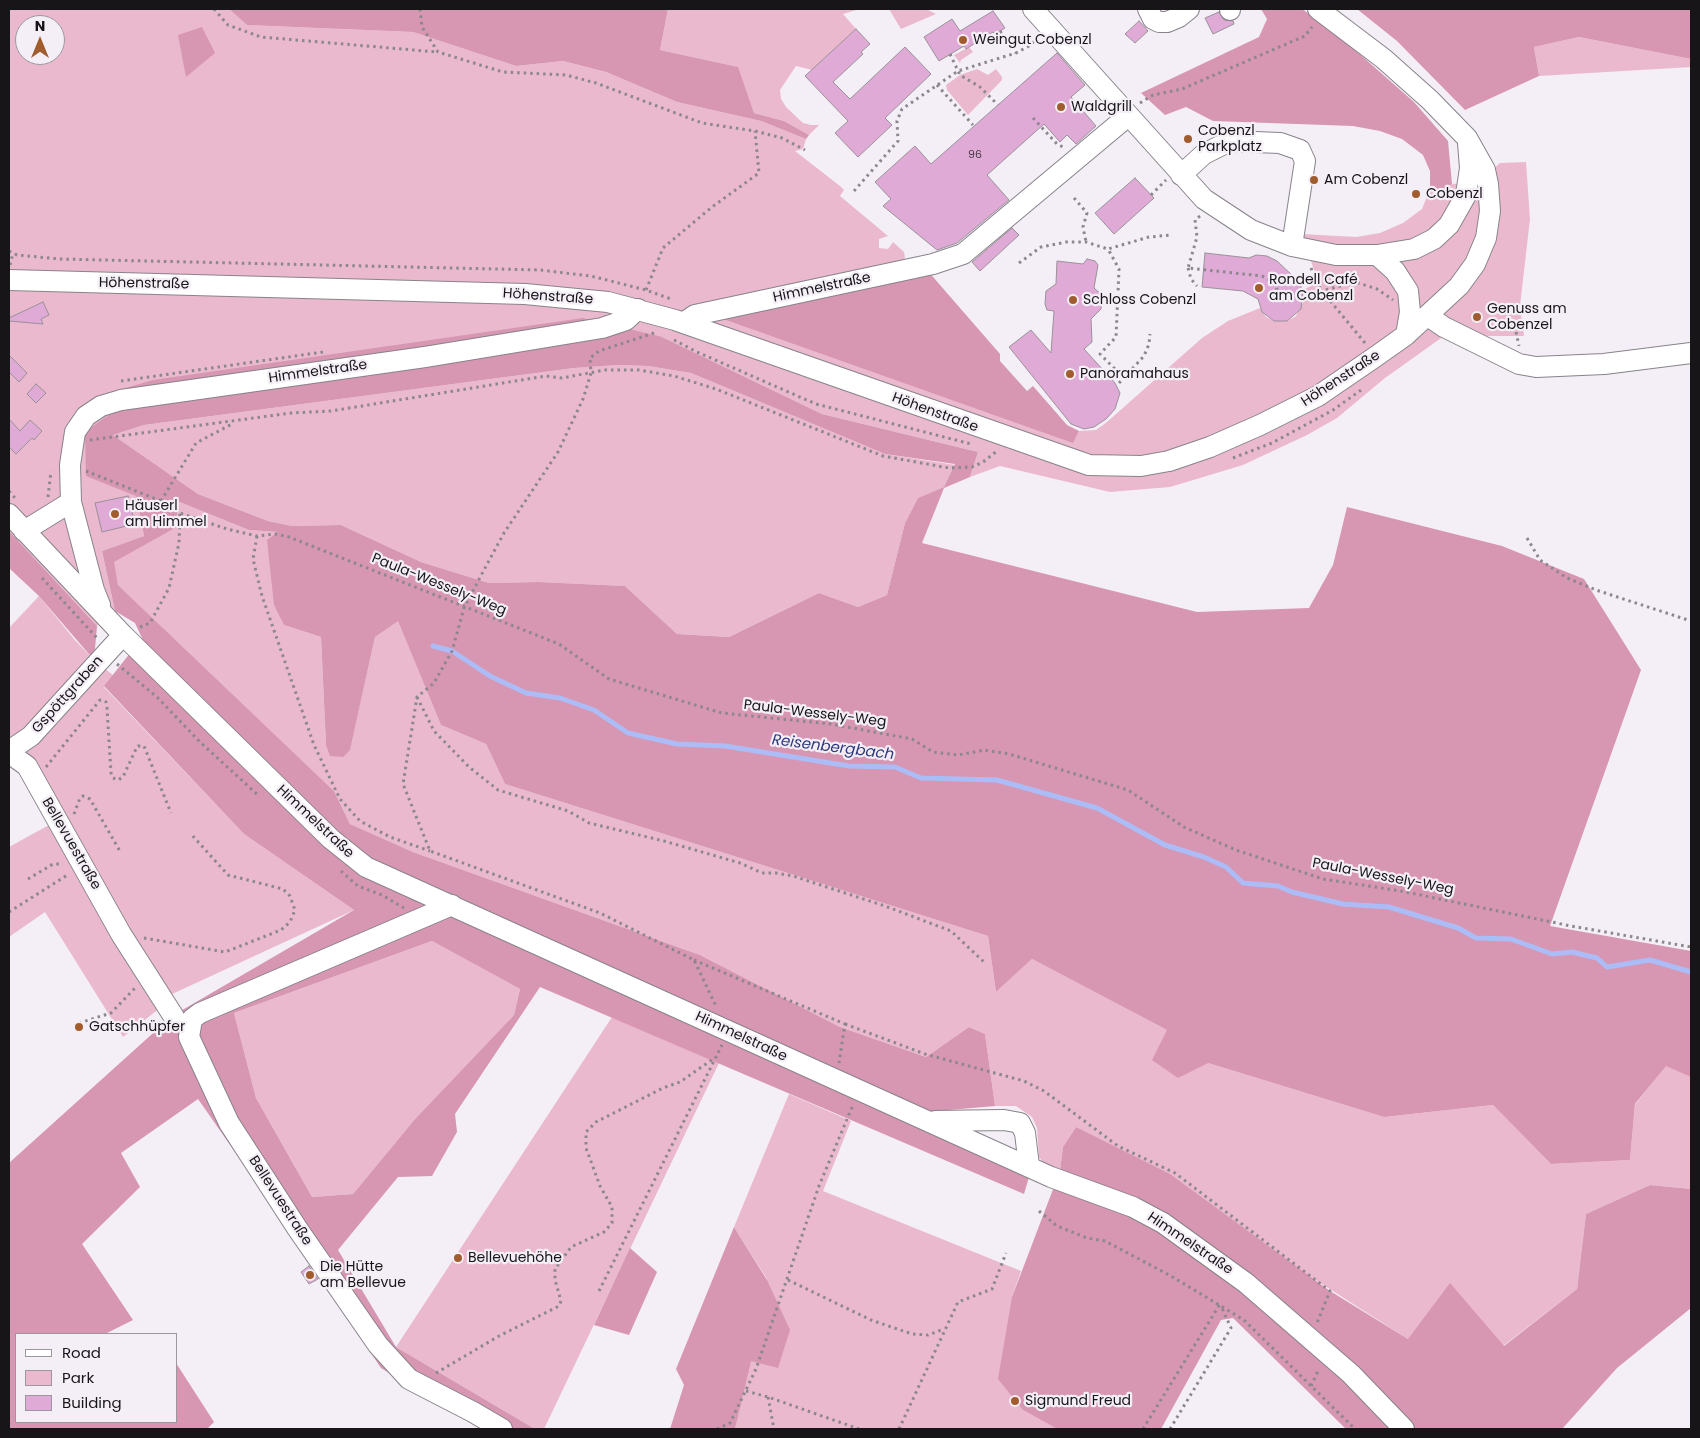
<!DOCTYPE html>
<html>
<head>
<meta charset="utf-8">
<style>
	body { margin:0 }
	#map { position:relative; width:1700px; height:1438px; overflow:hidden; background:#f4eef7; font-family:Poppins,sans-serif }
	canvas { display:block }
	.frame { position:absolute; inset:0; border:10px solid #171518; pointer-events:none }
	.legend { position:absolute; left:15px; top:1333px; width:162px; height:90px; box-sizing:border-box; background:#f4eef7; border:1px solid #9c979e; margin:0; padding:6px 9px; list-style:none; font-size:15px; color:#171518 }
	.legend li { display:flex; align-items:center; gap:10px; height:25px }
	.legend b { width:25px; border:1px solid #9c979e }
	.north { position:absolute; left:15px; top:15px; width:50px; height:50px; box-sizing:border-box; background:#f4eef7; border:1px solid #9c979e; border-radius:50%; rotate:0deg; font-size:14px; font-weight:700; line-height:20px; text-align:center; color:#171518 }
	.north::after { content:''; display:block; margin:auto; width:18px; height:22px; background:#a05c2d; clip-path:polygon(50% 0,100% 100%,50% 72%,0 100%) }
</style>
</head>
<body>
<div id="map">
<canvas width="1700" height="1438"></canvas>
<div class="frame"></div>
<ul class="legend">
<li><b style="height:6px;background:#fff"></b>Road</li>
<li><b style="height:14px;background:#ebb9cd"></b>Park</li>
<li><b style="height:14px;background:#dfaad6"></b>Building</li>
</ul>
<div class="north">N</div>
</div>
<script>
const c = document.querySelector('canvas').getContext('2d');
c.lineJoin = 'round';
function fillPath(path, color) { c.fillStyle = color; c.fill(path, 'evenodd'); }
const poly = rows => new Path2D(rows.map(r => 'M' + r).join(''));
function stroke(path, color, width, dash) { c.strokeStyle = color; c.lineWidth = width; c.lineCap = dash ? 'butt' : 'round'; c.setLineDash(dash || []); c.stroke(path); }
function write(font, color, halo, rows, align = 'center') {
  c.font = font + ' Poppins,sans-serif'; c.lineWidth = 4.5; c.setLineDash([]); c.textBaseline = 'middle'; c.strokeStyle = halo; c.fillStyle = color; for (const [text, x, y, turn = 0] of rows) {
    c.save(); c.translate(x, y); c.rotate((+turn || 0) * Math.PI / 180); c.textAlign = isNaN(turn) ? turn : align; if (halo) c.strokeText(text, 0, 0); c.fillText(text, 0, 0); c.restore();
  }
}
const green = poly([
	[9,9,229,9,247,25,413,32,516,66,563,61,606,72,677,102,761,121,806,139,803,149,795,151,840,186,844,190,840,196,888,236,879,239,879,248,888,249,893,242,904,252,905,258,902,261,1073,442,1079,431,1096,430,1107,422,1202,338,1228,321,1260,308,1266,317,1274,321,1287,321,1296,316,1303,302,1303,290,1318,282,1302,234,1356,237,1380,233,1403,223,1422,209,1430,189,1443,190,1452,184,1478,182,1500,163,1526,162,1530,219,1520,306,1524,336,1444,336,1385,378,1337,418,1307,435,1243,465,1170,487,1110,492,1000,466,970,477,978,452,822,414,662,337,111,413,85,433,136,496,144,536,102,551,115,611,97,626,9,531],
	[25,25,55,25,55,55,25,55],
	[668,9,860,9,843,14,856,29,812,70,796,66,780,90,781,99,786,107,803,123,811,125,819,125,809,135,784,121,754,113,737,67,660,50],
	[889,9,926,9,936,14,901,29],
	[1579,37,1691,59,1691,67,1539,76,1534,47],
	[969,47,973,52,961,60,960,63,954,55],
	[977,69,988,75,996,69,1002,77,1002,80,968,115,947,90,946,85,960,75],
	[618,365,648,366,691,373,885,454,955,465,944,487,918,498,905,523,887,595,858,607,819,593,729,637,677,634,625,586,539,582,489,583,421,562,341,525,292,526,268,521,198,494,113,435,144,425,574,368],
	[177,501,249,530,279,532,284,625,321,637,326,745,350,749,375,637,398,620,441,725,486,744,505,784,988,936,996,992,1032,959,1167,1030,1208,1063,1384,1117,1493,1105,1551,1164,1630,1160,1635,1105,1666,1065,1691,1077,1691,1189,1650,1185,1586,1214,1577,1289,1503,1346,1408,1339,1076,1127,1063,1147,1060,1171,1045,1165,1039,1157,1037,1128,1032,1117,1016,1106,995,1106,985,1034,969,1027,926,1057,840,1027,700,955,413,852,350,824,334,791,118,585,113,562,177,527],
	[39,596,74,639,94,660,114,676,104,687,244,834,354,910,157,1001,160,1008,123,1037,45,912,9,937,9,847,49,825,20,769,9,765,9,628],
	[432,941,520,989,514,1015,415,1119,353,1194,312,1197,256,1098,234,1013],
	[612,1017,719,1063,544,1429,535,1429,396,1347],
	[789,1094,851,1121,823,1191,1021,1271,1012,1297,1023,1410,1057,1429,735,1429,767,1279,734,1227]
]);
const forest = poly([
	[229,9,668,9,660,50,738,67,754,113,784,121,809,135,806,139,761,121,677,102,606,72,563,61,516,66,413,32,247,25],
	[1261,9,1302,9,1330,28,1414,102,1448,141,1452,184,1443,190,1430,189,1430,171,1423,155,1402,139,1380,131,1353,126,1213,121,1186,107,1165,115,1141,93,1259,37,1267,19],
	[1357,9,1691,9,1691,59,1579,37,1534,47,1539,76,1465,110,1397,41],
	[202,27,215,53,186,77,178,35],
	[927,270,1000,354,1000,361,1027,391,1033,386,1067,425,1079,431,1073,443,712,315],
	[583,318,662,337,822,414,978,452,970,477,944,488,922,543,1197,612,1309,608,1333,565,1347,507,1502,546,1584,579,1641,670,1550,926,1691,951,1691,1077,1666,1066,1635,1104,1630,1160,1551,1164,1493,1105,1384,1117,1208,1063,1178,1078,1152,1060,1167,1030,1032,959,996,992,988,936,505,784,486,744,441,725,398,621,375,637,350,750,343,757,330,756,326,745,321,637,284,625,274,605,267,540,278,532,249,530,177,501,177,527,114,562,118,585,334,791,350,824,413,852,700,955,840,1027,926,1057,969,1027,985,1034,995,1106,926,1112,1029,1177,1024,1194,540,987,455,1114,457,1132,432,1176,398,1177,338,1250,396,1347,535,1429,480,1429,381,1368,277,1212,198,1099,121,1153,140,1187,82,1244,133,1320,105,1334,16,1334,16,1422,176,1422,176,1363,214,1422,207,1429,9,1429,9,1163,172,1016,354,910,244,834,104,686,142,638,135,623,115,611,102,551,144,536,136,496,86,476,85,432,111,413,112,392,153,380],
	[618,365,648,366,691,373,885,454,955,464,944,487,918,498,905,523,887,595,858,607,819,593,729,637,677,634,625,586,539,582,489,583,421,562,341,525,292,526,268,521,198,494,113,435,144,425,574,368],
	[432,941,520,989,514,1015,415,1119,353,1194,312,1197,256,1098,234,1013],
	[9,531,97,626,94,660,39,596,9,568],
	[1076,1127,1170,1174,1330,1291,1408,1339,1450,1283,1504,1346,1577,1289,1586,1214,1650,1185,1691,1189,1691,1308,1617,1368,1562,1429,1346,1429,1233,1318,1221,1320,1161,1429,1057,1429,1023,1410,998,1379,1012,1297,1060,1171,1063,1147],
	[734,1227,767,1280,790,1330,778,1368,751,1361,735,1429,670,1429,684,1385,676,1369],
	[630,1248,657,1272,629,1335,594,1325]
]);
const stream = poly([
	[433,646,452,651,490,676,526,693,560,698,594,710,628,733,677,744,725,746,849,766,895,767,921,778,997,780,1097,808,1165,845,1204,857,1226,867,1243,883,1278,886,1292,892,1343,904,1389,907,1458,928,1476,938,1511,939,1552,954,1572,952,1597,958,1607,967,1650,960,1691,972]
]);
const building = poly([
	[993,11,1005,28,995,34,993,32,966,49,964,46,939,61,924,37,952,19,960,31,993,11],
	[1219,12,1224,20,1233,21,1234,24,1213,34,1205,18,1219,12],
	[1139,21,1148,31,1135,43,1125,34,1139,21],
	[856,29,870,44,861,52,863,54,833,82,850,99,905,47,931,74,885,118,892,125,858,157,835,133,848,121,805,76,856,29],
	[1057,53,1085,85,1071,97,1096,126,1076,144,1067,135,1060,142,1044,124,987,175,1009,200,957,243,937,250,883,206,891,199,875,182,915,146,931,164,1057,53],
	[1135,178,1154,198,1114,234,1095,213,1135,178],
	[1012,228,1019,235,980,271,972,262,1012,228],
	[1205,253,1249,258,1256,255,1267,256,1277,261,1295,278,1303,290,1301,309,1287,321,1274,321,1262,312,1258,299,1243,291,1202,287,1205,253],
	[1087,259,1095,261,1098,265,1094,288,1102,295,1101,309,1091,319,1092,342,1084,349,1115,383,1120,393,1115,409,1106,419,1094,427,1084,429,1071,424,1009,347,1031,330,1051,353,1054,311,1047,310,1045,304,1046,291,1056,284,1057,261,1083,264,1087,259],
	[43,302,49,315,41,319,43,324,9,321,9,318,43,302],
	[9,355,27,373,19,382,9,372,9,355],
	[36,384,46,393,36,403,27,394,36,384],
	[9,419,20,431,30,420,42,431,34,440,32,438,16,454,9,447,9,419],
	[128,496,135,524,102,532,95,503,128,496],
	[309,1266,318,1279,309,1284,301,1272,309,1266]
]);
const path = poly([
	[214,9,228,25,261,37,437,52],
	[420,9,422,27,438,52,503,72,566,75,596,83,702,123,755,131,782,138,805,150],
	[1000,31,1016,53],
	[950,54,960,75,980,87,998,105],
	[937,85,973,125],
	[1140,103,1153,95,1182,89,1305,36,1312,27],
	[1033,118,1057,144,1063,147],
	[854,191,898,141,897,121,902,109,958,71,1016,53,1029,46,1038,38],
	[1151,195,1166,180],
	[1074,198,1087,213,1083,227,1086,242],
	[1200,216,1195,220,1197,237,1188,268,1262,276,1273,282,1279,293],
	[9,251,17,255,60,259,540,270,591,276,646,290,671,299],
	[1019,263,1041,247,1066,242,1086,242,1108,249],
	[10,265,13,253],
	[1188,268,1191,279,1197,286],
	[1311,268,1316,282,1322,291],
	[646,290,663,248,712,207,759,173,755,131],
	[1516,332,1519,346],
	[654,333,599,351,590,358,591,373,583,399,558,452,504,533,485,568,464,608,452,651,434,683,417,697,403,784,430,851,600,913,694,960,716,1006],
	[674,340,697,352,816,404,971,444],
	[1365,343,1322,291,1355,282,1377,289,1393,300],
	[1124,378,1100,354,1116,337,1119,269,1108,249,1149,237,1172,235],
	[121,381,323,352],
	[1119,383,1144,356,1149,344,1150,334],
	[90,440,291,413,331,411,546,376,562,378,605,370,639,370,674,376,716,389,883,456,949,468,972,467,983,462,997,451],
	[1233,458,1272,443,1333,410,1364,388],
	[86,471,161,501,180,513,227,529,257,536,276,534,289,537,559,644,609,679,722,713,831,724,912,739,933,752,958,755,984,750,1009,754,1128,790,1184,827,1236,850,1323,879,1401,891,1571,926,1691,947],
	[9,491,15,498],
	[48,497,51,471],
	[161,501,196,443,232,424],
	[257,536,253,559,262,596,314,745,340,799,360,821,390,837,430,851],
	[1527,538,1540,560,1567,578,1596,590,1691,621],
	[42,578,97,638],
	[140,627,150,623,169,588,179,543,180,513],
	[117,664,157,697,200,742,259,796],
	[417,697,434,731,469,767,498,790,568,811,589,823,664,841,740,863,762,873,776,873,793,876,885,906,951,931,984,962],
	[46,767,100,700,106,702,107,708,111,773,113,778,118,780,123,777,135,751,138,746,144,746,171,813],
	[74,814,80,798,83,796,90,799,121,853],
	[341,871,358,886,382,895,404,908],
	[28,879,53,864,63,864],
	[9,912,69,874],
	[144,938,225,952,281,930,290,922,295,910,290,896,283,889,228,875,191,834],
	[694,960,845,1024,839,1063],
	[79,1023,111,1013,136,987],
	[845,1024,925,1054,1024,1081,1044,1091,1118,1146,1175,1173,1330,1291,1317,1323],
	[1039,1211,1057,1226,1087,1238,1105,1241,1171,1276,1244,1320,1355,1429],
	[788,1280,871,1320,912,1334,928,1335,944,1329],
	[599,1291,722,1045],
	[436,1373,499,1336,559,1306,561,1301,555,1280,555,1269,571,1247,604,1232,612,1223,612,1207,600,1186,586,1148,586,1132,596,1122,663,1088,680,1082,713,1059],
	[1311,1386,1319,1369],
	[746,1391,768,1397,859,1429],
	[768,1397,774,1429],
	[717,1429,730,1423,756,1369,819,1186,853,1105],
	[899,1429,958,1302,992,1289,1006,1253],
	[1143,1429,1220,1304],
	[1170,1429,1231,1328,1221,1306]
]);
const minor = poly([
	[1033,9,1204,199,1251,230,1292,246,1336,255,1377,255,1414,249,1434,239,1449,225,1466,195,1470,168,1468,143],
	[1148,9,1153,19,1159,22,1167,22,1179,17,1189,9],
	[1230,9,1230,10],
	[1181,175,1204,154,1230,141,1280,143,1300,150,1305,161,1292,246],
	[1377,255,1395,271,1408,291,1410,312,1406,335],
	[9,280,525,294,608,302,675,320,1089,465,1141,466,1169,461,1210,447,1260,425,1318,396,1375,357,1406,335,1459,286,1475,264,1486,238,1490,211,1488,184,1485,170,1467,138,1430,100,1384,59,1318,9],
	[1428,316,1444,327,1519,364,1536,367,1604,364,1691,353],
	[683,323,695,315,933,264,963,254,1128,116],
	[71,502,94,590,100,605],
	[9,514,123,635,331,839,366,867,1051,1177,1133,1207,1163,1223,1246,1283,1351,1374,1404,1429],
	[24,531,71,502,70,465,75,432,86,416,101,406,121,400,425,357,602,328,626,320,638,309],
	[9,751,31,736,123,635],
	[9,753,27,766,121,934,174,1017],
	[452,905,200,1013,192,1019,189,1037,229,1123,297,1228,378,1345,409,1379,473,1412,502,1429],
	[935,1121,1004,1120,1020,1123,1025,1133,1029,1166]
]);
const markers = [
	[963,40,5,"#a05c2d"],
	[1061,107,5,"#a05c2d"],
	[1188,139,5,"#a05c2d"],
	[1314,180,5,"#a05c2d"],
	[1416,194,5,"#a05c2d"],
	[1259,288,5,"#a05c2d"],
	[1073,300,5,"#a05c2d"],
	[1477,317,5,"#a05c2d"],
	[1070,374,5,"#a05c2d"],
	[115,514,5,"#a05c2d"],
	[79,1027,5,"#a05c2d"],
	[458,1258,5,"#a05c2d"],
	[310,1275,5,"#a05c2d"],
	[1015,1401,5,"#a05c2d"]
];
const numberNames = [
	["96",975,155]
];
const poiNames = [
	["Weingut Cobenzl",973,40],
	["Waldgrill",1071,107],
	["Cobenzl",1198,131],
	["Parkplatz",1198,147],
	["Am Cobenzl",1324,180],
	["Cobenzl",1426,194],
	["Rondell Café",1269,280],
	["am Cobenzl",1269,296],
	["Schloss Cobenzl",1083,300],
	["Genuss am",1487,309],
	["Cobenzel",1487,325],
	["Panoramahaus",1080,374],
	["Häuserl",125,506],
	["am Himmel",125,522],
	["Gatschhüpfer",89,1027],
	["Bellevuehöhe",468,1258],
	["Die Hütte",320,1267],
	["am Bellevue",320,1283],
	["Sigmund Freud",1025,1401]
];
const streetNames = [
	["Höhenstraße",144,284,1],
	["Himmelstraße",822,288,-12],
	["Höhenstraße",548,297,4],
	["Himmelstraße",318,372,-8],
	["Höhenstraße",1341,379,-33],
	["Höhenstraße",935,413,20],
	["Paula-Wessely-Weg",439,585,22],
	["Gspöttgraben",68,695,-48],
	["Paula-Wessely-Weg",815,714,7],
	["Himmelstraße",315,822,43],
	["Bellevuestraße",71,844,60],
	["Paula-Wessely-Weg",1383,877,11],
	["Himmelstraße",741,1037,25],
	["Bellevuestraße",280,1201,57],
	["Himmelstraße",1190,1244,34]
];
const waterNames = [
	["Reisenbergbach",833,748,7]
];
fillPath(green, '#ebb9cd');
fillPath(forest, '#d796b1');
stroke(stream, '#acbcf6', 5);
fillPath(building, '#dfaad6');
stroke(building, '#9a9198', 1);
stroke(minor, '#88838b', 22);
stroke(path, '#8b878d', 3, [2.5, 4]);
stroke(minor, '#fff', 20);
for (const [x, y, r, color] of markers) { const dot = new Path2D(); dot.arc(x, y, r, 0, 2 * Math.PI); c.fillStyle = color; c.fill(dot); stroke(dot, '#f4eef7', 2); }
write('11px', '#493a48', null, numberNames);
write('14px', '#171518', '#f4eef7', poiNames, 'left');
write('14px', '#171518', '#f4eef7', streetNames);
write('italic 15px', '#2e397d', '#f4eef7', waterNames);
</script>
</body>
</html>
